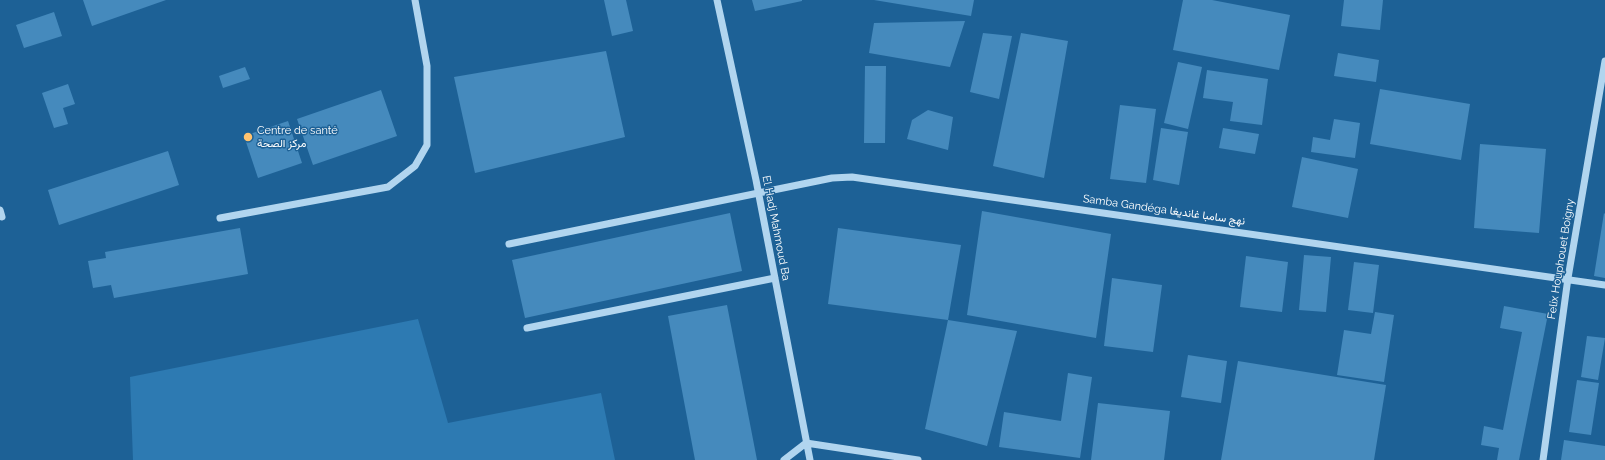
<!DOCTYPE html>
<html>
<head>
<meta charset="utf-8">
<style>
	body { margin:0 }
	canvas { display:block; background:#1d6196 }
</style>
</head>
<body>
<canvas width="1605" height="460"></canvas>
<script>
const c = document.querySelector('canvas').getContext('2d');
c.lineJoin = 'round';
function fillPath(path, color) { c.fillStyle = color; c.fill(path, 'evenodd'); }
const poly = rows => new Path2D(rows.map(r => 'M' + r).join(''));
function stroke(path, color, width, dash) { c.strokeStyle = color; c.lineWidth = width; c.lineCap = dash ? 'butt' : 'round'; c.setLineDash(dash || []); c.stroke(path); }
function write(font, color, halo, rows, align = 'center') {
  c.font = font + ' Raleway,Vazirmatn,sans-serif'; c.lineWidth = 3; c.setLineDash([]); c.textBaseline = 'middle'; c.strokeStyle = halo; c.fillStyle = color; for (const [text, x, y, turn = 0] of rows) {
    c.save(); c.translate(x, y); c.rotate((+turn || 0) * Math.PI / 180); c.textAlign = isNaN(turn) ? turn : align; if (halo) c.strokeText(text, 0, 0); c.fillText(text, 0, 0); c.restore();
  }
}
const green = poly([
	[418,319,448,423,601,393,615,460,133,460,130,377]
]);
const building = poly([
	[83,0,166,0,92,26],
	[604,0,626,0,633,31,612,36],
	[752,0,802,0,802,1,755,11],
	[874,0,974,0,971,16],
	[1183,0,1212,0,1290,15,1279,70,1173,50],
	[1344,0,1383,0,1380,30,1341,26],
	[54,12,62,36,24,48,16,25],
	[965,21,950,67,869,53,874,23],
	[983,33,1012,36,999,99,970,92],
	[1021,33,1068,41,1044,178,993,166],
	[606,51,625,137,475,173,454,77],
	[1338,53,1379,60,1376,82,1334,76],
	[1178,62,1202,67,1188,129,1164,123],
	[865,66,886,66,885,143,864,143],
	[245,67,250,79,223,88,219,76],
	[1207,70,1268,79,1262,125,1230,121,1233,102,1203,98],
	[68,84,75,104,63,108,68,124,54,128,42,93],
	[1380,89,1470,104,1461,160,1370,144],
	[381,90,397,136,313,165,297,119],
	[1120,105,1156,109,1146,183,1110,179],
	[928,110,953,117,948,150,907,139,912,120],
	[1334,119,1360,123,1355,158,1311,152,1313,137,1330,140],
	[288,121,302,163,258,178,244,136],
	[1161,128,1188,132,1179,185,1153,180],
	[1223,128,1259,134,1255,154,1219,148],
	[1480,144,1546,149,1539,233,1474,228],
	[168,151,179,185,59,225,48,190],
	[1302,157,1358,169,1348,218,1292,207],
	[982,211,1111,234,1096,338,967,315],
	[730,213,742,271,525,318,512,260],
	[1604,213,1605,214,1605,278,1594,276],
	[240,228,248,274,114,298,111,285,93,288,88,261,106,258,105,252],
	[838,228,961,245,948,320,828,304],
	[1304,255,1331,257,1326,312,1299,310],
	[1246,256,1288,262,1282,312,1240,307],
	[1354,262,1379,265,1373,313,1348,310],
	[1112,278,1162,285,1153,352,1104,346],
	[727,305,757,460,695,460,668,316],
	[1504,306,1548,314,1519,460,1497,460,1499,448,1481,445,1484,426,1503,430,1522,332,1500,328],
	[1375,312,1394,315,1384,382,1337,375,1344,330,1371,334],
	[948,320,1017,331,987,446,925,429],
	[1587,336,1605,338,1598,380,1581,377],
	[1188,355,1227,361,1221,403,1181,397],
	[1238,361,1386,385,1374,460,1221,460],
	[1068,373,1092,377,1080,458,999,447,1004,412,1061,421],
	[1577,380,1599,383,1591,435,1569,432],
	[1098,403,1170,411,1164,460,1091,460],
	[1564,440,1605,446,1605,460,1561,460]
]);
const minor = poly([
	[717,0,756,180,810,460],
	[0,210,2,217],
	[220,218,388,187,415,166,427,145,427,66,415,0],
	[509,244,832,178,852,177,1605,285],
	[527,328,775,278],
	[784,460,806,443,918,460],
	[1543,460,1568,278,1605,61]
]);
const markers = [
	[248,137,5,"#ffc36f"]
];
const poiNames = [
	["Centre de santé",257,131],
	["مركز الصحة",257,144]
];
const streetNames = [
	["Samba Gandéga نهج سامبا غانديغا",1164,210,8],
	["El Hadj Mahmoud Ba",776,228,79],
	["Felix Houphouet Boigny",1561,259,-81]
];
fillPath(green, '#2d7ab2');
fillPath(building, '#458abd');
stroke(minor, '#b1d5ef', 7);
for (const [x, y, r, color] of markers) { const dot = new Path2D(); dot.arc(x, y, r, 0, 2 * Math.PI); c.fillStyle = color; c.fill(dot); stroke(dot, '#1d6196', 1.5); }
write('11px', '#fff', '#1d6196', poiNames, 'left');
write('11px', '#fff', '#1d6196', streetNames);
</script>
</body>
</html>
